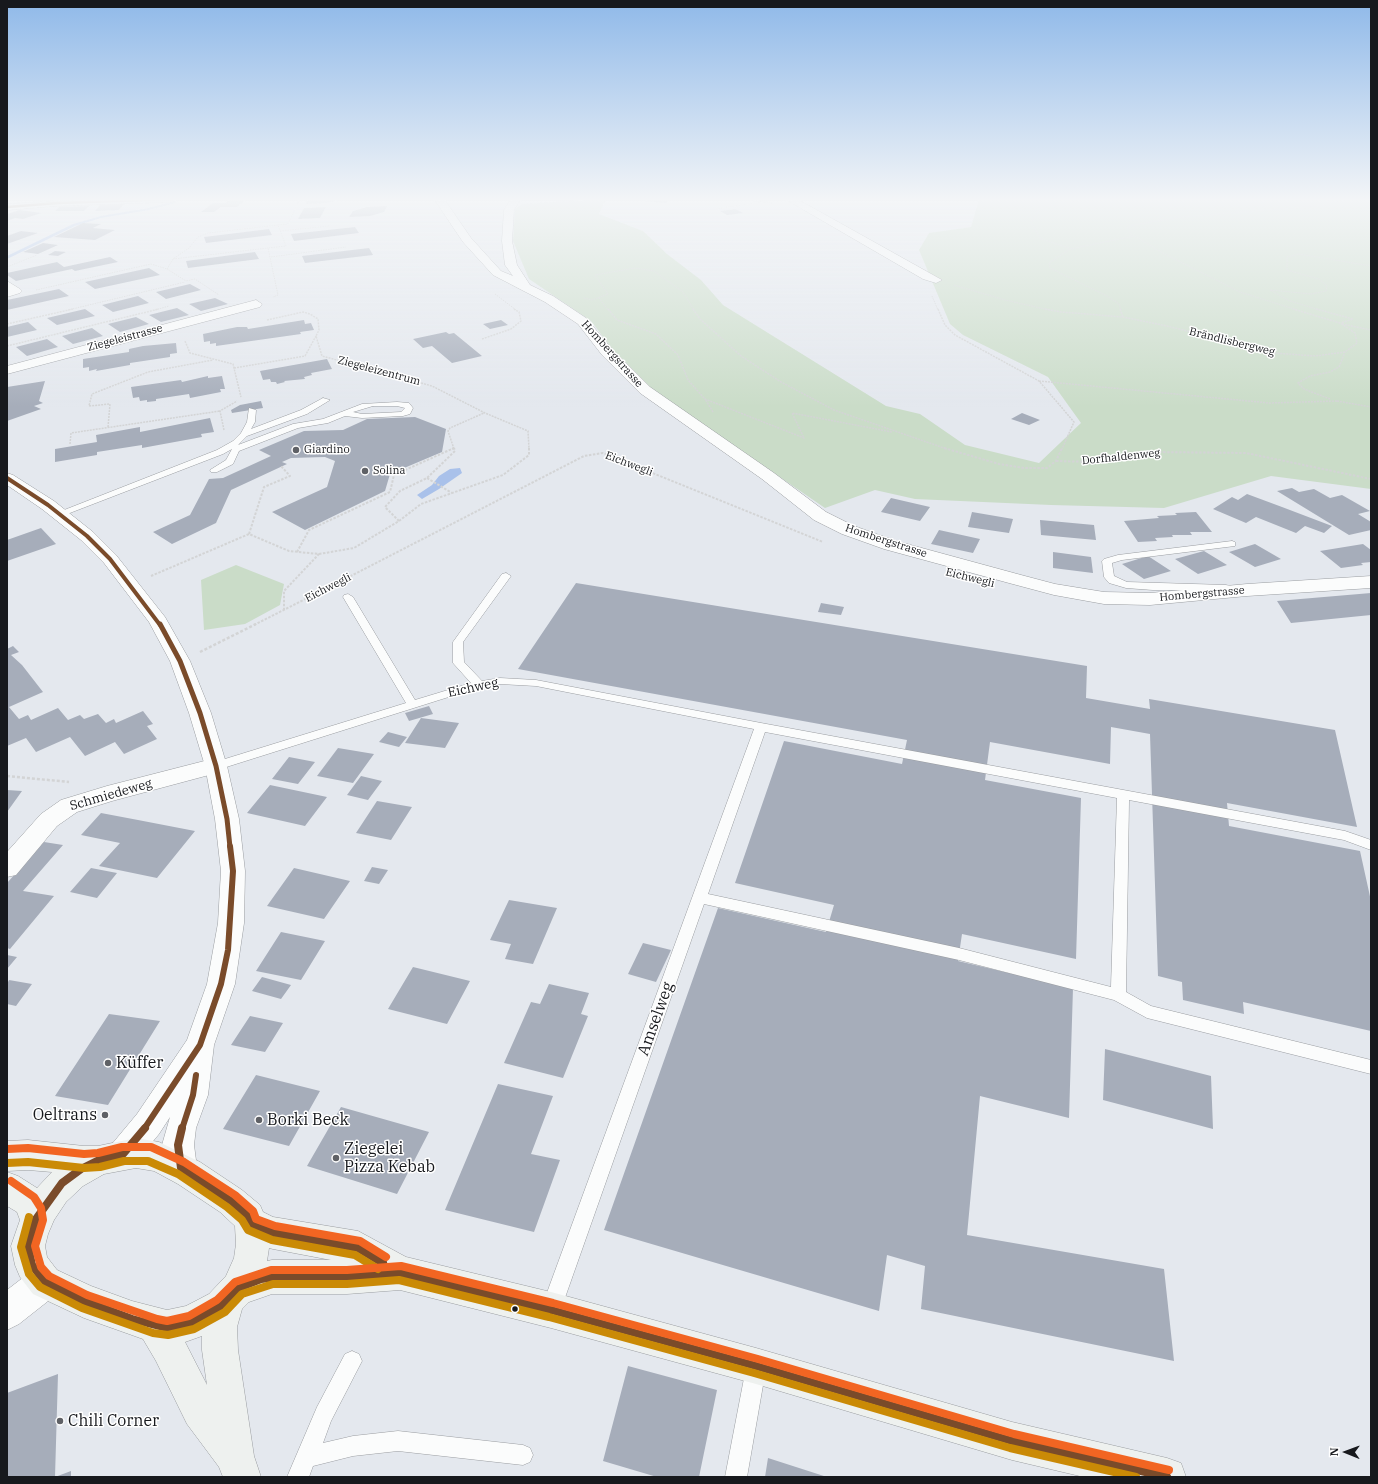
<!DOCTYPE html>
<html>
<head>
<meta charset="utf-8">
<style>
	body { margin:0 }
	#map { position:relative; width:1378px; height:1484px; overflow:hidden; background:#e4e8ee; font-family:"IBM Plex Serif",serif }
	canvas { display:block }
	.frame { position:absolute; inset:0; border:8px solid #17191d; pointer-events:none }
	.north { position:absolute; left:1326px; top:1432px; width:40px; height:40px; -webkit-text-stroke:3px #fff; paint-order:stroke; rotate:271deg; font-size:11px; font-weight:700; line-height:16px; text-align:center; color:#17191d }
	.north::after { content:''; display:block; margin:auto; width:14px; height:18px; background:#17191d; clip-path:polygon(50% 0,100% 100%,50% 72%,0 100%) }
</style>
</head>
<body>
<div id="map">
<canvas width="1378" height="1484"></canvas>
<div class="frame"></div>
<div class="north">N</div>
</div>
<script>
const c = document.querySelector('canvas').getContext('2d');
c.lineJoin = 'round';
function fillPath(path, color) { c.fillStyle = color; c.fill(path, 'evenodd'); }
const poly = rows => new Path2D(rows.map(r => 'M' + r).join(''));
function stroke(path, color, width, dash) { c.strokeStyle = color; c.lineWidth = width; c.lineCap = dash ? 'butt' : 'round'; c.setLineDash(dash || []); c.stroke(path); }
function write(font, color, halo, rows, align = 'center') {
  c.font = font + ' "IBM Plex Serif",serif'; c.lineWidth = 3; c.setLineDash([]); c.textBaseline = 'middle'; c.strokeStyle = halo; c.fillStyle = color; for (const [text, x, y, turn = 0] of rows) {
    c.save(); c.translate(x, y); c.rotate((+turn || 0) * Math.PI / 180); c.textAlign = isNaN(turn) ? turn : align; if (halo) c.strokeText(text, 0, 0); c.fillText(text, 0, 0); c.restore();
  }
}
const green = poly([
	[606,199,599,214,643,231,667,254,701,280,723,305,886,406,920,414,965,445,1039,463,1081,423,1048,377,963,335,950,324,919,250,929,233,971,227,979,199,1371,199,1371,489,1271,476,1164,508,1051,505,915,499,875,490,825,508,651,389,613,350,591,321,529,279,513,241,515,209,522,204],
	[236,565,284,584,280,605,245,624,204,630,201,580]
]);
const water = poly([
	[460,468,462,473,439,489,422,499,417,495,432,485,439,476,450,469]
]);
const stream = poly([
	[175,201,176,203,149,210,101,218,75,226,7,259,7,256,73,224,101,216,148,208,175,201]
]);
const building = poly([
	[230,199,246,199,237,207,221,207,214,212,201,212,213,203,226,203],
	[308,199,341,199,327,203,306,204],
	[649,199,671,199,665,203,646,201],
	[124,204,119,210,95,211,100,205],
	[89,206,84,211,55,211,59,207],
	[387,206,384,212,370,216,349,217,353,211,367,207],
	[326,207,320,218,298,219,304,208],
	[735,209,743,213,727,215,720,211],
	[20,210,41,213,23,219,15,218,7,221,7,214],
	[83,223,101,224,93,228,115,230,95,240,54,237],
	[355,227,359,233,294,241,291,234],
	[269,229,272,235,206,243,204,237],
	[21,231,38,233,7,244,7,236],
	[43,243,58,245,38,254,23,252],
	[369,248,373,255,305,263,302,256],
	[55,251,66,252,58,256,48,255],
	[255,252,259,259,188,268,186,261],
	[110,257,118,262,75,271,72,269,16,281,7,275,7,273,57,262,64,267],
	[149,268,160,275,95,289,85,282],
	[190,284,201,290,166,299,156,292],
	[59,289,69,296,7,310,7,300],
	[138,296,149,303,113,312,102,305],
	[215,298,228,304,201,311,189,304],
	[177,308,189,315,161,322,149,315],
	[85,309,95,316,57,325,47,318],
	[136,317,149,324,120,332,108,324],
	[304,320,305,324,311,323,314,330,300,332,301,334,216,346,216,343,210,344,210,341,204,342,203,334,237,327,247,327,248,329],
	[501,320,508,325,490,329,483,324],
	[28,322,37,330,7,337,7,327],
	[92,328,103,336,73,344,62,336],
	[446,332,449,334,454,333,482,356,452,363,432,346,423,348,413,339],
	[47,339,58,347,27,356,16,347],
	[176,343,177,353,170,354,170,357,130,363,130,365,96,371,97,369,89,371,89,367,83,368,83,359,129,352,129,349,143,346],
	[327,359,332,369,311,373,312,375,304,377,305,379,284,381,285,382,277,384,276,382,271,382,270,379,263,380,260,371],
	[208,376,208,378,222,376,225,389,220,389,221,392,190,398,189,394,156,399,156,401,147,402,147,400,140,401,139,397,133,398,131,387,181,380,182,382],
	[45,381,39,401,43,403,34,406,41,409,7,421,7,387],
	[261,401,263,408,232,413,231,410,240,405],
	[1022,413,1040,420,1029,425,1011,419],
	[415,417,446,429,442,452,390,474,385,491,305,530,272,512,327,487,335,461,325,457,291,458,282,462,287,464,231,490,216,523,172,544,153,532,190,515,209,479,223,478,271,456,259,450,304,431,343,430,367,419],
	[210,418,214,432,201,434,202,437,142,448,142,445,97,452,97,455,55,462,55,449,97,442,96,435,140,427,140,432],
	[1292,488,1299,492,1314,489,1330,498,1342,495,1370,511,1358,514,1371,522,1371,530,1349,535,1277,491],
	[1247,494,1282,507,1332,526,1324,533,1305,526,1296,533,1256,517,1246,523,1213,509,1232,497,1238,500],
	[891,498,930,507,920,521,881,512],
	[972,512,1013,519,1009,533,968,527],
	[1196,512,1212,532,1190,532,1192,535,1172,535,1173,537,1155,538,1157,541,1138,542,1124,521,1159,518,1157,516,1177,515,1175,513],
	[1040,520,1094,525,1096,540,1041,535],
	[41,528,56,544,7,561,7,540],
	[939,530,980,539,973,553,931,544],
	[1255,544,1281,559,1255,567,1229,552],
	[1363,544,1371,550,1371,562,1361,563,1363,565,1341,568,1320,551],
	[1204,551,1227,565,1198,574,1175,559],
	[1053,552,1091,557,1093,573,1053,568],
	[1148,556,1171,571,1144,579,1122,564],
	[576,583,1087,666,1086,698,1150,709,1149,699,1335,730,1357,827,1227,803,1229,826,1360,851,1371,901,1371,1031,1243,1002,1244,1014,1183,1000,1182,982,1158,976,1150,734,1111,727,1110,764,990,742,985,780,1081,798,1076,959,962,934,958,961,1073,988,1069,1118,980,1096,967,1235,1164,1269,1174,1361,921,1309,925,1266,887,1255,879,1311,604,1230,718,908,826,932,834,905,735,883,784,741,902,764,907,740,518,669],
	[1371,593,1371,615,1291,623,1277,601],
	[821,603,844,607,841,615,818,612],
	[13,646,19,652,11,655,22,665,43,692,9,707,19,719,28,715,31,720,58,708,68,720,80,715,84,719,98,714,106,723,114,719,116,723,143,711,153,724,147,726,157,739,124,754,115,742,85,756,70,737,36,752,26,738,7,746,7,649],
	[429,706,433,714,409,721,405,713],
	[421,718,459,723,445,748,405,743],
	[388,732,407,737,399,747,379,742],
	[338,748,374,754,353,783,317,776],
	[289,757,315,762,298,784,272,779],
	[361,776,382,781,368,800,347,795],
	[270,785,327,797,305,826,247,813],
	[7,790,22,791,7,812],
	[377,801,412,807,391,840,356,833],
	[101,813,138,820,195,831,157,878,99,866,120,843,81,835],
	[44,842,63,845,23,891,54,896,10,949,7,948,7,883],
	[372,867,388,870,379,884,364,881],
	[91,868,117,873,97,898,70,892],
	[294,868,350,881,324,919,267,906],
	[509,900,557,908,533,964,505,959,511,944,490,940],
	[281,932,325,941,301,980,256,971],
	[643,943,671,950,656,982,628,974],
	[7,955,17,957,7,969],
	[413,967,470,981,447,1024,388,1009],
	[262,977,291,985,281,999,252,991],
	[9,980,32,984,16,1006,7,1004,7,984],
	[549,984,589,993,581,1014,588,1016,563,1078,504,1063,531,1002,540,1004],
	[109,1014,160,1021,108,1105,55,1096],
	[250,1016,283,1023,265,1052,231,1045],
	[1105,1049,1211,1076,1213,1129,1103,1100],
	[256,1075,320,1091,289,1146,223,1129],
	[498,1084,553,1096,531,1154,560,1160,534,1232,445,1210],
	[341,1107,429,1132,397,1194,307,1166],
	[628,1366,717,1390,699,1477,657,1477,603,1461],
	[58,1374,55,1477,7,1477,7,1393],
	[768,1458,827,1477,765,1477],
	[71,1471,71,1477,55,1477]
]);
const pathFar3 = poly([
	[742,199,772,203],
	[716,209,761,202],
	[1158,220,1171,208,1167,199],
	[278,225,288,224,300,199],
	[280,231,329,226],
	[1069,248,1041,239,1031,222,1043,206,1080,201,1079,199],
	[271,257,346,247],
	[173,259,268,248],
	[7,267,37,255],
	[167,269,173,259,189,248,198,237,208,233,278,225,286,246,268,248,278,295,273,297],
	[954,285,1005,300,1049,310],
	[36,290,151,264,167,269,186,281,195,279,219,295],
	[495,294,516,310],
	[932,296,938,310],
	[584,298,592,300,608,294,595,275,635,268,654,271,683,292,694,310],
	[599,298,608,310],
	[68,310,185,282],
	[155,310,169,306],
	[1121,310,1119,304,1107,296,1050,268,1049,263,1070,249,1134,236],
	[1297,310,1240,292,1161,252,1130,233,1127,228,1134,225,1181,217,1316,206,1345,199],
	[1320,310,1290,301,1270,290,1311,294,1326,291,1327,286,1319,279,1287,270,1287,257,1299,254,1371,266]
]);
const pathFar2 = poly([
	[608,309,617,320,656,334,678,355,688,380,705,399],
	[693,309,700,319,741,356,781,382,834,410,947,449],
	[938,309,945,325,955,335,1039,381,1074,422,1062,449],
	[1045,309,1061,312,1123,317,1167,326,1274,353,1315,356,1345,352,1357,343,1355,333,1340,323,1293,309],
	[1120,309,1123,317],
	[1316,309,1353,319,1341,323],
	[267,320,303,312,310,314,318,319,319,330,316,336,322,356,432,386,485,413,528,431,529,449],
	[7,324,73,309],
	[1342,324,1371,330],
	[482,339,511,329,521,321,519,312,514,309],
	[185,341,190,353,233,364,241,397],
	[7,346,159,309],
	[234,368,305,356,316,336],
	[1039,381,1269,403,1338,401],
	[1330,399,1304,389,1298,383,1310,376,1330,372,1339,367,1345,352],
	[1337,401,1371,407],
	[713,412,705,399,804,438,792,413,892,432],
	[108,427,110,404,89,406,92,394,148,372,213,360],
	[224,430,220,411,237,401],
	[70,444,71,433,220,411],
	[452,449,454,448],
	[454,449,448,431,450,428,484,413]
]);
const pathFar1 = poly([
	[944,448,999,464,1024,468,1047,468,1056,461,1062,448],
	[1056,461,1093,462,1153,452,1246,453,1371,479],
	[427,478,452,493],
	[399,521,385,507,400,491,427,478,455,451,454,448],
	[249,534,264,487,290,476,281,466],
	[297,552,309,530,390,492,394,475,454,448],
	[319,554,354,548,399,521,421,504,503,475,529,455,529,448],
	[151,576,249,534,289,551,319,554,284,591,284,610],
	[343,580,584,456,603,453,823,542],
	[254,625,335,584]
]);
const path = poly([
	[200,652,256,624],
	[7,776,69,782]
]);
const service = poly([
	[323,398,330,400,307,414,247,436,238,445,293,424,323,419,362,404,397,402,409,403,413,408,410,414,403,416,362,418,345,416,328,423,298,428,239,451,233,464,217,472,211,472,210,470,226,460,232,449,223,454,62,516,59,517,54,514,217,450,233,441,241,433,247,422,249,408,256,410,255,422,251,429,301,410,323,398],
	[373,406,397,406,405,408,401,412,362,414,353,412,373,406],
	[1232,541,1235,542,1235,546,1122,560,1112,563,1114,576,1127,582,1226,585,1230,586,1231,588,1230,590,1153,590,1126,588,1109,583,1104,577,1102,561,1104,559,1118,555,1232,541],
	[506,573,511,576,463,642,464,662,482,681,500,678,536,680,761,723,1345,831,1371,840,1371,850,1344,840,1129,800,1126,992,1151,1006,1371,1060,1371,1074,1147,1018,1114,1000,959,960,704,904,561,1309,558,1316,551,1319,544,1316,541,1309,754,729,536,686,500,684,474,689,220,769,216,770,212,769,210,766,212,763,406,703,343,597,344,595,348,594,353,597,415,700,471,683,453,663,453,642,502,574,506,573],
	[765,732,1117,798,1111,987,959,948,708,894,765,732],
	[352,1351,359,1354,362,1361,331,1421,323,1443,353,1436,398,1431,523,1445,530,1448,533,1455,530,1462,523,1465,398,1451,353,1456,313,1466,309,1477,287,1477,317,1407,345,1354,352,1351],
	[756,1358,763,1361,766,1368,747,1477,725,1477,746,1368,749,1361,756,1358]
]);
const minor = poly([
	[434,199,444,199,471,238,501,271,513,276,505,265,502,241,504,210,511,199,521,199,514,210,512,241,517,265,530,285,553,296,586,318,612,349,650,387,774,473,826,512,854,526,896,541,1021,575,1055,584,1104,592,1150,593,1247,584,1371,576,1371,588,1247,596,1150,605,1104,604,1054,595,1009,583,884,549,842,534,814,520,762,479,640,393,602,355,578,324,545,302,493,275,463,242,434,199],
	[785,199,797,199,942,280,936,283,923,279,785,199],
	[7,281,20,289,22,291,20,293,7,297,7,281],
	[256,300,262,304,260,307,7,374,7,366,256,300],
	[216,758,224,761,227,766,224,771,112,801,77,812,57,826,16,875,7,877,7,852,41,814,61,800,107,786,216,758],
	[45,1265,57,1270,62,1282,57,1294,19,1324,7,1330,7,1290,33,1270,45,1265]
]);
const tertiary = poly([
	[93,199,177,199,172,202,57,206,7,210,7,204,93,199],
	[7,473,13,475,54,501,93,532,116,555,165,617,190,661,211,713,227,766,239,819,245,871,244,923,235,984,214,1045,208,1095,196,1128,194,1145,197,1168,192,1179,181,1183,170,1179,165,1168,162,1145,170,1117,159,1134,134,1164,123,1169,112,1164,107,1154,112,1144,137,1114,187,1040,207,984,218,923,221,871,215,819,205,766,189,713,170,661,149,622,104,563,81,540,42,509,7,485,7,473]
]);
const secondary = poly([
	[136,1138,159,1142,200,1162,242,1190,260,1205,263,1212,273,1217,358,1231,406,1257,551,1292,756,1348,1012,1422,1167,1458,1181,1463,1186,1477,1084,1477,1012,1460,756,1384,551,1328,400,1290,347,1294,272,1294,249,1302,242,1309,237,1327,238,1350,254,1456,261,1477,223,1477,219,1467,187,1424,156,1361,143,1339,84,1318,33,1294,20,1277,15,1265,11,1246,20,1220,17,1212,7,1206,7,1172,18,1176,37,1188,52,1172,28,1170,7,1171,7,1141,28,1140,84,1146,98,1146,136,1138],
	[136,1168,154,1171,178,1184,220,1212,235,1226,236,1244,234,1258,226,1276,209,1294,186,1306,167,1310,132,1301,91,1286,57,1270,47,1257,45,1246,48,1234,54,1220,66,1202,83,1186,104,1174,136,1168],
	[269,1248,273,1249,331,1260,272,1260,267,1261,269,1248],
	[202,1336,202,1350,207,1385,185,1342,202,1336]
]);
const bus1Far4 = poly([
	[7,207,57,203,172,199]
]);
const bus1Far3 = poly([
	[7,478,48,505,87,536,110,559,160,625]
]);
const bus1Far2 = poly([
	[160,624,180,661,200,713,216,766,227,819,230,847]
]);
const bus1Far1 = poly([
	[144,1129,200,1045,221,984,228,950,233,871,230,846],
	[182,1129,193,1095,196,1075]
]);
const bus1 = poly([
	[145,1128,123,1154,99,1160,81,1169,62,1183,36,1219,28,1246,32,1265,45,1282,84,1301,132,1319,167,1328,191,1323,221,1306,238,1288,261,1279,283,1276,347,1277,400,1273,551,1310,756,1366,1012,1441,1167,1477],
	[182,1128,178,1145,181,1168,231,1201,248,1216,251,1224,273,1233,358,1248,383,1263]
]);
const bus2 = poly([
	[7,1163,28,1162,84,1168,100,1167,124,1161,148,1161,178,1174,227,1207,242,1220,248,1230,272,1240,355,1255,378,1269],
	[29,1217,21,1247,29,1274,40,1287,82,1308,153,1333,168,1335,194,1329,225,1312,242,1294,273,1284,347,1284,399,1280,549,1317,754,1373,1010,1448,1136,1477]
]);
const bus3 = poly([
	[7,1149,28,1148,84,1154,98,1153,122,1147,151,1147,184,1162,235,1195,253,1211,256,1219,275,1226,360,1241,386,1257],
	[11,1181,34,1197,41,1208,43,1220,35,1246,41,1267,49,1276,87,1295,157,1319,167,1321,189,1316,217,1300,235,1282,271,1270,347,1270,401,1266,553,1303,758,1359,1014,1434,1169,1470]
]);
const markers = [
	[296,450,4,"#5f6166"],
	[365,471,4,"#5f6166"],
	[108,1063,4,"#5f6166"],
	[105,1115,4,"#5f6166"],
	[259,1120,4,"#5f6166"],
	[336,1158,4,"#5f6166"],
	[515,1309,3.5,"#17191d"],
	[60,1421,4,"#5f6166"]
];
const farStreetnames = [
	["Ziegeleistrasse",125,338,-15],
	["Brändlisbergweg",1232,342,14],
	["Hombergstrasse",612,354,48],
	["Ziegeleizentrum",379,371,15],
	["Dorfhaldenweg",1121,457,-6],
	["Eichwegli",629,464,21],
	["Hombergstrasse",886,541,18],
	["Eichwegli",970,578,14],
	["Eichwegli",328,588,-27],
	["Hombergstrasse",1202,594,-5]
];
const farPoinames = [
	["Giardino",304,450],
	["Solina",373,471]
];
const streetNames = [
	["Eichweg",473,688,-12],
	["Schmiedeweg",111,795,-16]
];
const nearStreetnames = [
	["Amselweg",656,1019,-70]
];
const nearPoinames = [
	["Küffer",116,1063],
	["Oeltrans",97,1115,"right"],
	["Borki Beck",267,1120],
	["Ziegelei",344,1149],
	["Pizza Kebab",344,1167],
	["Chili Corner",68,1421]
];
fillPath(green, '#cadcc8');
fillPath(water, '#a9c1ea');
fillPath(stream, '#a9c1ea');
fillPath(building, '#a6adba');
stroke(service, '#9a9da1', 1);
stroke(minor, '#9a9da1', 1);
stroke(tertiary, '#9a9da1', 1);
stroke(secondary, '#9a9da1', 1);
stroke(pathFar3, '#d3d4d5', 1, [1.5, 1]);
stroke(pathFar2, '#d3d4d5', 1.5, [2, 1]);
stroke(pathFar1, '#d3d4d5', 2, [2.5, 1.5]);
stroke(path, '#d3d4d5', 2.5, [3, 2]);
fillPath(service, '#fbfcfc');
fillPath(minor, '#fbfcfc');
fillPath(tertiary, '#fbfcfc');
fillPath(secondary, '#eef1ef');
stroke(bus1Far4, '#7a4b2a', 2.5);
stroke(bus1Far3, '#7a4b2a', 4);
stroke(bus1Far2, '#7a4b2a', 5);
stroke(bus1Far1, '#7a4b2a', 6);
stroke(bus1, '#7a4b2a', 8);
stroke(bus2, '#ca8a06', 8);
stroke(bus3, '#f26522', 8);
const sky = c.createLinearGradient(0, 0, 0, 407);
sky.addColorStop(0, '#8fb9e9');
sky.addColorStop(0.49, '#f3f5f7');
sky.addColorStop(1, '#f3f5f700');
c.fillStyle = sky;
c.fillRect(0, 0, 1378, 407);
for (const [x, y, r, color] of markers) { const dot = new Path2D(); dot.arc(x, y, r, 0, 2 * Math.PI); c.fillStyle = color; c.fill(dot); stroke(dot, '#fff', 1.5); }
write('11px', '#17191d', '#fff', farStreetnames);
write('11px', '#17191d', '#fff', farPoinames, 'left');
write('13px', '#17191d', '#fff', streetNames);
write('16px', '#17191d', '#fff', nearStreetnames);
write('16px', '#17191d', '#fff', nearPoinames, 'left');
</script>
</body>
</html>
